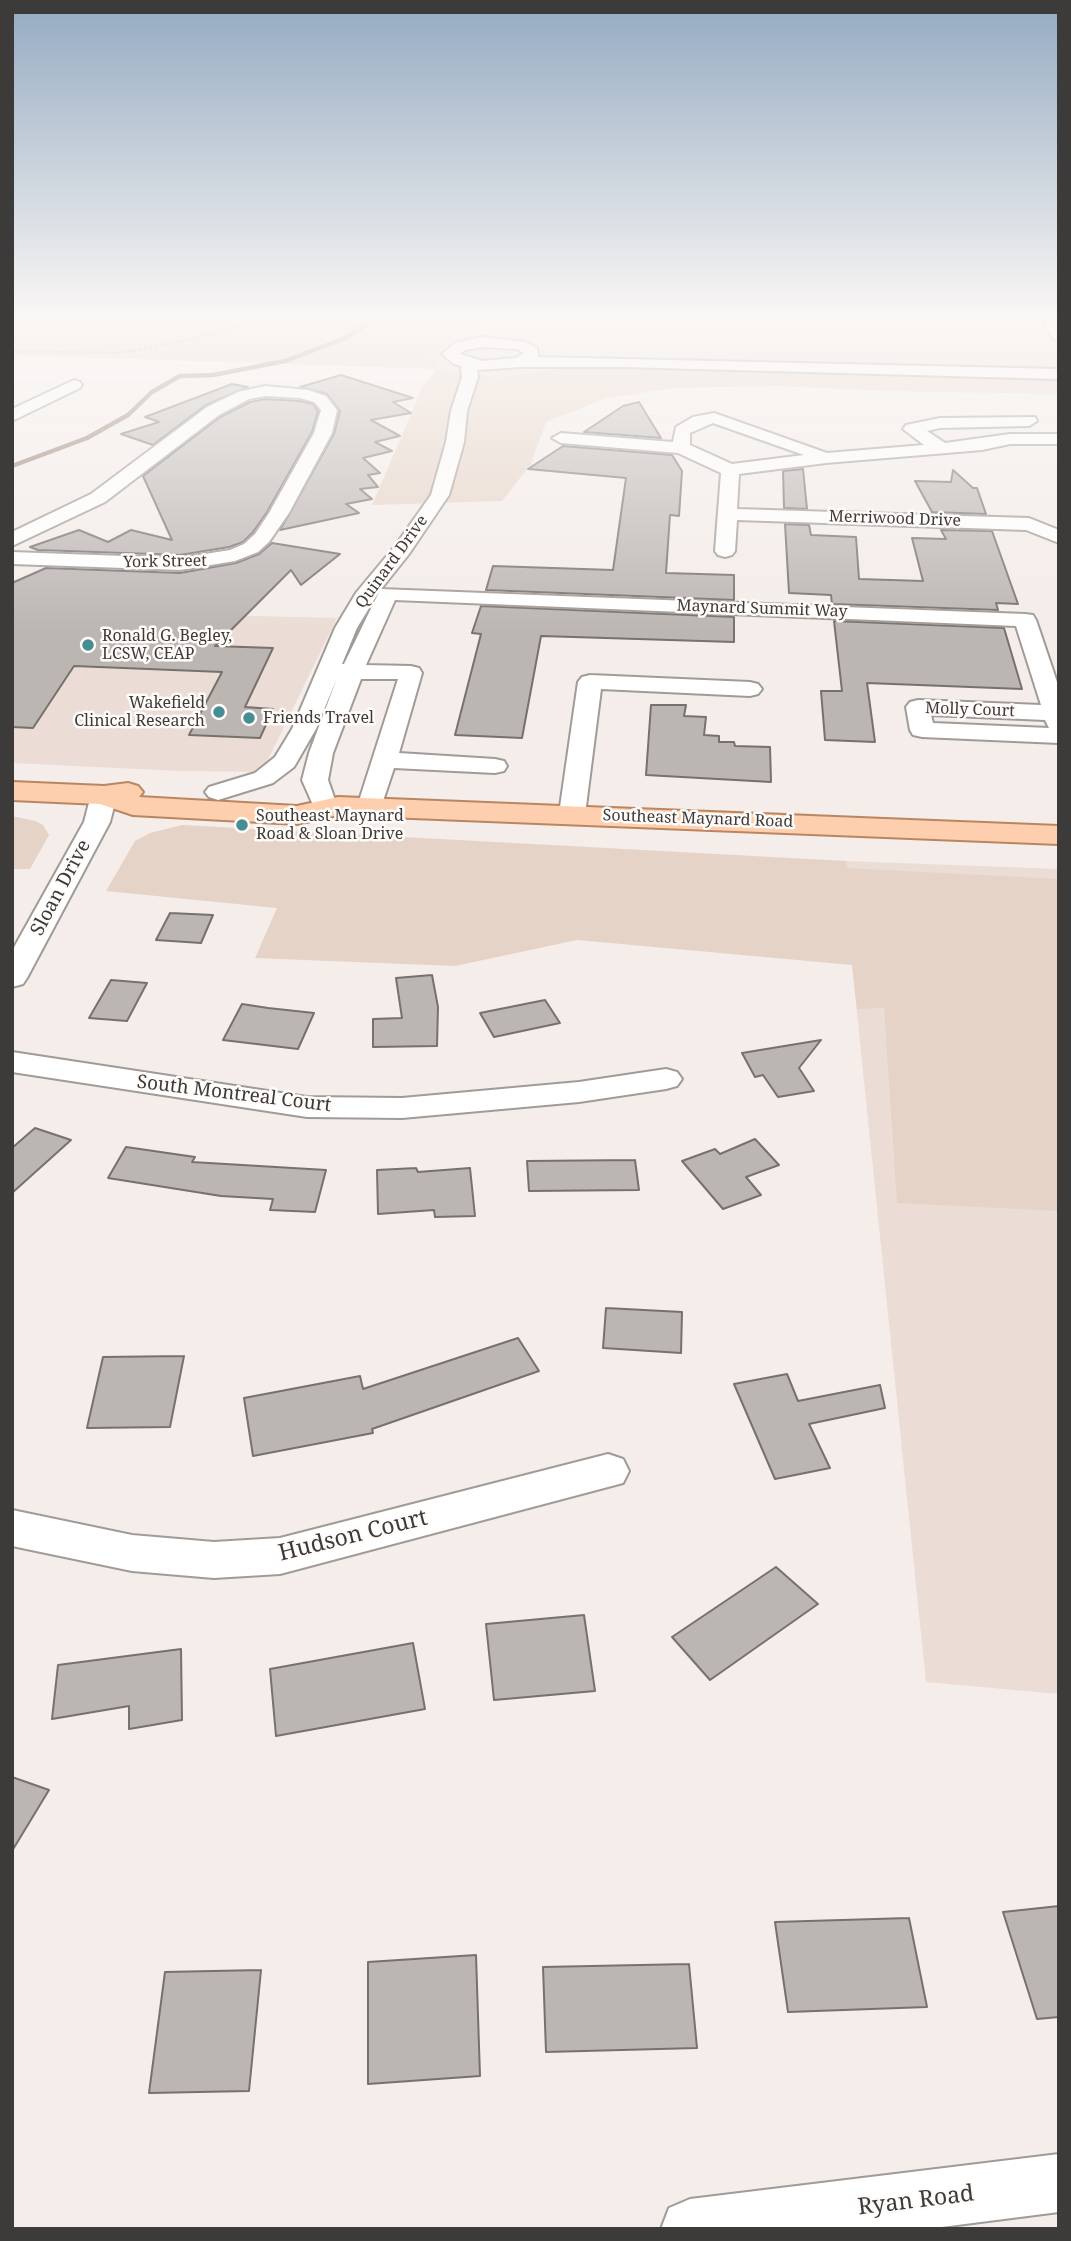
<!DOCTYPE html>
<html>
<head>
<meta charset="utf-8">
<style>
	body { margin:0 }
	#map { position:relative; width:1071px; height:2241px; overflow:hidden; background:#f4ede9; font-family:"Noto Serif",serif }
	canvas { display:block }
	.frame { position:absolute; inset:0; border:14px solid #3d3b3a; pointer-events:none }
</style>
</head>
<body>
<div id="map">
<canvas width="1071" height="2241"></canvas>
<div class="frame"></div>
</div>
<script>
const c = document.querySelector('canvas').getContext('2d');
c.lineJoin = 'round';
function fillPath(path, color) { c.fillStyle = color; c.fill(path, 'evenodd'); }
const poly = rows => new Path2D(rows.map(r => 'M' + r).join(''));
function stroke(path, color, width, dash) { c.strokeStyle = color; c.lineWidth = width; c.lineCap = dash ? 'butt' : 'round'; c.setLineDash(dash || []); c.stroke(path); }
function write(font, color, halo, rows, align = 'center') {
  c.font = font + ' "Noto Serif",serif'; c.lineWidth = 5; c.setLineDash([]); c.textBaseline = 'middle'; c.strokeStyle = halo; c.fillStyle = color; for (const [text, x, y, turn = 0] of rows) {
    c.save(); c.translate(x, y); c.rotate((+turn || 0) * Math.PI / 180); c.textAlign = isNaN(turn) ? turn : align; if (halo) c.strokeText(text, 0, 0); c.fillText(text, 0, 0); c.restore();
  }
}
const built = poly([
	[491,318,1059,318,1059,379,569,367,498,377,438,369,429,354],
	[12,610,337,618,262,772,180,771,12,763],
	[846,861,1059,869,1059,1694,926,1682,852,965]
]);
const green = poly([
	[12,318,491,318,430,354,438,369,498,377,569,367,1059,379,1059,394,890,391,777,386,672,388,604,399,546,422,531,464,502,501,372,505,423,386,437,369,12,355],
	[12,816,35,821,43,825,49,835,30,869,12,869],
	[182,825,846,861,847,868,1059,879,1059,1211,897,1203,884,1008,857,1009,852,965,577,940,455,966,255,958,277,908,106,891,135,841,150,833]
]);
const stream = poly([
	[12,466,87,438,128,415,152,392,180,376,213,375,285,361,343,339,377,318]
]);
const building = poly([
	[341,375,413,398,393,402,411,413,371,420,400,436,375,442,392,451,363,458,380,473,368,475,378,487,360,489,372,499,346,504,359,513,280,530,334,434,340,411,327,394,300,387,341,375],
	[232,384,248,387,206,405,153,445,121,434,159,422,145,417,232,384],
	[265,399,300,401,313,404,318,411,312,432,267,512,253,532,243,542,229,547,180,555,38,550,30,547,79,530,108,542,131,530,172,540,143,476,220,417,250,402,265,399],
	[639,402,661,438,584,432,623,406,639,402],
	[563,446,672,455,682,471,679,516,670,515,666,573,734,575,734,600,486,590,493,566,613,570,626,478,528,469,563,446],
	[803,469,807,509,784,508,783,471,803,469],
	[953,470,973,488,977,488,986,514,932,512,915,481,951,482,953,470],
	[785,524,809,525,811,535,856,537,859,579,923,581,912,538,946,539,941,530,992,531,1018,604,996,603,998,610,832,604,831,595,789,593,785,524],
	[272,543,340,554,301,585,291,570,215,646,273,648,245,707,273,709,260,738,189,735,222,672,74,666,33,728,12,727,12,583,46,568,180,573,236,563,259,554,272,543],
	[481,606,734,617,734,642,541,636,522,738,455,735,481,634,472,633,481,606],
	[834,621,1004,628,1022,689,867,683,875,742,825,740,821,691,842,691,834,621],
	[651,705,686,705,684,716,706,717,704,735,719,736,719,742,734,742,735,746,770,747,771,782,646,775,651,705],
	[170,913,213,915,201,943,156,940,170,913],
	[432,975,438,1007,437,1046,373,1047,373,1019,402,1018,396,978,432,975],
	[111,980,147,983,127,1021,89,1018,111,980],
	[545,1000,560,1023,494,1037,480,1013,545,1000],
	[242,1004,268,1008,314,1013,298,1049,223,1040,242,1004],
	[821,1040,799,1068,814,1091,778,1097,763,1075,755,1077,742,1053,821,1040],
	[35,1128,71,1140,12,1193,12,1148,35,1128],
	[755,1139,779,1165,746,1177,761,1195,723,1209,682,1161,715,1149,720,1154,755,1139],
	[126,1147,195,1157,192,1162,326,1170,315,1212,270,1210,273,1199,221,1196,108,1178,126,1147],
	[635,1160,639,1190,529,1191,527,1161,635,1160],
	[416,1168,418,1172,470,1168,475,1216,435,1217,434,1210,378,1214,377,1170,416,1168],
	[606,1308,682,1312,681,1353,603,1348,606,1308],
	[518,1338,539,1371,372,1429,373,1433,253,1456,244,1398,360,1376,363,1389,518,1338],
	[184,1356,170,1427,87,1428,103,1357,184,1356],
	[787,1374,798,1401,880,1385,885,1408,809,1424,830,1468,775,1479,734,1384,787,1374],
	[776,1567,818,1604,710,1680,672,1637,776,1567],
	[584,1615,595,1691,494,1700,486,1624,584,1615],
	[413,1643,425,1709,276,1736,270,1669,413,1643],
	[181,1649,182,1720,129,1729,129,1706,52,1719,58,1665,181,1649],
	[12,1777,49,1790,12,1851,12,1777],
	[1059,1906,1059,2017,1037,2019,1003,1912,1059,1906],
	[909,1918,927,2007,788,2012,775,1922,909,1918],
	[476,1955,480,2076,368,2084,368,1962,476,1955],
	[689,1964,697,2048,546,2052,543,1967,689,1964],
	[261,1970,249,2091,149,2093,165,1972,261,1970]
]);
const path = poly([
	[12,351,119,353,189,340,271,318]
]);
const minor = poly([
	[1043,318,1057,318,1059,341,1052,337,1043,318],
	[483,337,525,342,537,348,538,357,1059,369,1059,379,624,367,520,367,477,370,478,377,467,411,464,442,449,495,409,554,381,589,1025,614,1033,615,1036,620,1059,688,1059,743,922,737,913,735,910,730,906,707,910,702,918,700,1041,705,1016,626,395,600,366,665,411,666,419,668,422,673,399,753,495,759,504,761,507,766,504,771,495,773,394,768,379,813,370,815,361,813,357,807,398,679,361,679,333,753,328,780,335,800,331,805,322,808,313,805,302,780,309,753,337,678,316,729,294,767,273,783,218,800,209,797,205,792,209,787,255,773,275,757,292,729,335,628,356,593,395,546,431,495,446,442,451,411,462,377,461,366,454,364,442,354,455,343,483,337],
	[483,347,517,349,524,353,516,358,482,361,460,354,465,350,483,347],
	[380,590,344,664,342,664,357,628,380,590],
	[931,715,1045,720,1049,728,933,723,931,715],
	[74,380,80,382,82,385,80,388,12,421,12,409,74,380],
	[265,386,308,390,326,396,337,410,332,433,289,513,269,542,258,552,235,561,180,570,12,564,12,552,180,558,230,550,244,544,255,534,269,513,314,433,321,410,314,402,300,398,265,396,249,399,219,415,105,502,12,546,12,532,91,494,207,407,238,392,265,386],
	[714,413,827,453,924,445,903,429,906,425,940,418,1035,417,1037,421,1029,426,940,428,927,431,945,443,1010,434,1059,434,1059,444,1010,444,982,450,826,463,739,474,737,509,1029,518,1059,530,1059,543,1026,530,737,520,735,551,732,555,725,557,718,555,715,551,721,473,678,453,561,443,552,438,561,433,673,442,676,427,693,417,714,413],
	[713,423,804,455,732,464,690,445,690,433,713,423],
	[590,675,750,682,758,684,762,689,758,694,750,696,601,689,585,814,581,820,572,822,563,820,559,814,578,682,582,677,590,675],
	[104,787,113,790,117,795,110,822,27,978,23,984,12,987,12,951,84,822,91,795,95,790,104,787],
	[12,1052,307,1097,402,1098,579,1082,666,1069,677,1072,682,1079,677,1086,666,1089,579,1102,402,1118,307,1117,12,1072,12,1052],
	[608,1454,623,1459,629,1471,623,1483,280,1574,214,1578,132,1571,12,1546,12,1510,132,1535,214,1542,280,1538,608,1454],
	[1059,2154,1059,2212,926,2229,661,2229,669,2208,690,2199,1059,2154]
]);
const major = poly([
	[12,782,104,786,128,783,138,786,143,792,139,797,297,806,338,797,1059,826,1059,844,338,815,297,824,133,815,100,804,12,800,12,782]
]);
const markers = [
	[88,645,7,"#468d94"],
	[219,712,7,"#468d94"],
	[249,718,7,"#468d94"],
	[242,825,7,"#468d94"]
];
const farStreetnames = [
	["Merriwood Drive",895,519,2],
	["York Street",165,562,-1],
	["Quinard Drive",392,562,-54],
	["Maynard Summit Way",762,609,2],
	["Molly Court",970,710,2],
	["Southeast Maynard Road",698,819,2]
];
const farPoinames = [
	["Ronald G. Begley,",102,636],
	["LCSW, CEAP",102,654],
	["Wakefield",205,703,"right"],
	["Clinical Research",205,721,"right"],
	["Friends Travel",263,718],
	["Southeast Maynard",256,816],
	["Road & Sloan Drive",256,834]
];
const streetNames = [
	["Sloan Drive",61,888,-62],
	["South Montreal Court",234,1094,7]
];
const nearStreetnames = [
	["Hudson Court",353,1536,-14],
	["Ryan Road",916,2201,-7]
];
fillPath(built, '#ebddd6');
fillPath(green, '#e6d3c7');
stroke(stream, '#927e70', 4.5);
fillPath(building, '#bcb6b3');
stroke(building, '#77716e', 2);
stroke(minor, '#a19b97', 4);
stroke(major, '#ba8662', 4);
stroke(path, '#a9a4a2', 2, [3.5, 2]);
fillPath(minor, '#fff');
fillPath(major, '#fecfae');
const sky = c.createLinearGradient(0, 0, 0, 632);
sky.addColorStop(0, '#94aac1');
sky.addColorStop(0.5, '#faf7f5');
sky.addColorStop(1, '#faf7f500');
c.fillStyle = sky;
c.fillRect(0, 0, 1071, 632);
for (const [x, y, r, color] of markers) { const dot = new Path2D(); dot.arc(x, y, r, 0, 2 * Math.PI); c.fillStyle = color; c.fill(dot); stroke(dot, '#fffbf9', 2.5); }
write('16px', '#3d3b3a', '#fffbf9', farStreetnames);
write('16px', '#3d3b3a', '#fffbf9', farPoinames, 'left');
write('19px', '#3d3b3a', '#fffbf9', streetNames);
write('23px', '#3d3b3a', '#fffbf9', nearStreetnames);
</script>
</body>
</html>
